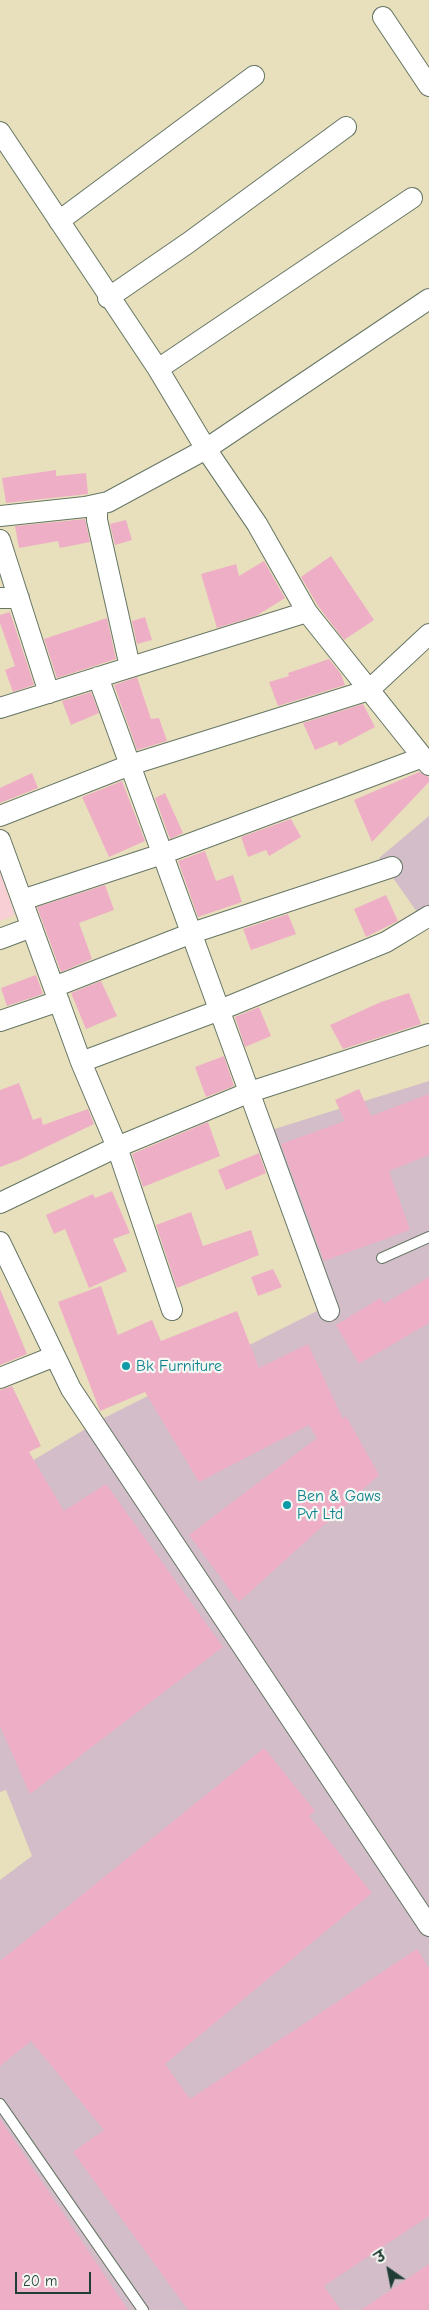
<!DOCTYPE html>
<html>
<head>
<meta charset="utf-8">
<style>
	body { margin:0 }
	#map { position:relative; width:429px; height:2310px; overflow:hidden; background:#e8e0bc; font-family:"Comic Neue","Playpen Sans Deva",sans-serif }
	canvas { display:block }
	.north { position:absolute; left:364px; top:2245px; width:50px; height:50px; -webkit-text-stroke:4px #f6f6f2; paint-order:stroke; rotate:327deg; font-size:14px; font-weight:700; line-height:20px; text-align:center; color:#1f3d34 }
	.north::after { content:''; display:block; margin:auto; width:18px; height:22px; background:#1f3d34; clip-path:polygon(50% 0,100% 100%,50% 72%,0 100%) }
	.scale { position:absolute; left:15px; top:2272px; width:76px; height:22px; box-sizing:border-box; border:2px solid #1f3d34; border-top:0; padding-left:6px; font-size:15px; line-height:18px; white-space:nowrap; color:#1f3d34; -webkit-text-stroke:4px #f6f6f2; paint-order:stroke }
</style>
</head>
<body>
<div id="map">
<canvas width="429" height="2310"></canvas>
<div class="north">उ</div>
<div class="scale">20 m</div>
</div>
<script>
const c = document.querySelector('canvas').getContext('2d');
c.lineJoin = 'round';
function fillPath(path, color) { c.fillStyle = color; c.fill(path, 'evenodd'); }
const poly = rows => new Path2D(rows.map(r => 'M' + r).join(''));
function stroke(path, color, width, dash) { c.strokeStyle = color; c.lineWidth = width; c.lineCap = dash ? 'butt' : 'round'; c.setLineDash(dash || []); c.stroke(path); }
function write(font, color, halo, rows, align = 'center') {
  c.font = font + ' "Comic Neue",sans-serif'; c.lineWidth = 4.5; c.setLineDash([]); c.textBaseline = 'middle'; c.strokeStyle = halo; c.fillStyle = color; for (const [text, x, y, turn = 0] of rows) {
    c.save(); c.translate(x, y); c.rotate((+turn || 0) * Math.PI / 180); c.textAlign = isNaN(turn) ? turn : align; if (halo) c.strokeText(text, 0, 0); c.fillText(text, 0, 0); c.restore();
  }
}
const built = poly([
	[0,872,15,915,0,921]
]);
const industrial = poly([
	[429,816,429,929,379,858],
	[429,1081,429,2310,0,2310,0,1880,32,1856,6,1790,0,1792,0,1480,104,1418,317,1311,255,1135]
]);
const building = poly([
	[56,470,56,476,86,473,88,494,6,503,2,478],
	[85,519,90,542,60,548,58,541,19,548,15,526],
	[126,520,132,540,115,545,110,524],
	[331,556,374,620,344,640,318,606,301,577],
	[264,561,285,598,256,616,217,628,201,574,236,564,239,576],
	[10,612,34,685,13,692,5,670,15,666,0,623,0,615],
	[145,617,152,640,137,644,132,621],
	[107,618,116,659,57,678,44,639],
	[329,659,341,674,345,685,278,706,269,682,289,676,288,673],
	[137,677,151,719,159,718,167,741,137,750,114,685],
	[91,692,99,713,71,725,62,701],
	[363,704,375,727,339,746,337,741,315,750,303,723],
	[419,772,429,777,429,782,372,842,354,800],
	[32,773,38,788,0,803,0,788],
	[122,781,145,841,109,857,82,797],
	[165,793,183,833,170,839,155,798],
	[291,819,301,837,269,856,266,850,248,857,241,837],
	[205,851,216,881,233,875,242,902,198,917,178,861],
	[105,885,114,910,79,923,92,959,61,972,37,907],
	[386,895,398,921,366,937,354,909],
	[288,914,296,934,251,950,243,929],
	[36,975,43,994,7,1006,1,988],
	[101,981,117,1016,86,1029,71,993],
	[409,993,421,1024,343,1049,330,1025,381,1002],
	[259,1007,271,1036,245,1047,235,1017],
	[224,1056,234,1086,206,1097,195,1067],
	[19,1083,33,1120,41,1117,43,1125,88,1109,94,1124,19,1160,0,1167,0,1090],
	[359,1089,371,1116,429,1094,429,1155,389,1171,410,1230,324,1261,281,1144,345,1121,335,1100],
	[208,1122,220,1156,143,1187,132,1154],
	[259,1153,266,1173,226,1190,218,1170],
	[112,1191,130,1233,113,1239,127,1271,89,1288,65,1229,54,1234,46,1215,93,1194,95,1198],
	[191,1212,203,1246,251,1230,259,1255,177,1288,156,1225],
	[273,1269,282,1287,258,1296,251,1277],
	[429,1277,429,1323,359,1364,336,1325,380,1298,384,1304],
	[101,1286,118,1335,152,1320,161,1341,237,1311,259,1368,308,1344,343,1419,346,1416,379,1475,239,1602,189,1535,317,1438,309,1425,199,1482,145,1392,100,1411,58,1302],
	[0,1289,27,1354,0,1365],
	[12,1386,41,1446,29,1452,64,1511,106,1484,223,1647,30,1794,0,1726,0,1390],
	[264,1748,315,1811,309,1816,372,1893,165,2064,190,2099,417,1949,429,1968,429,2216,324,2286,341,2310,188,2310,73,2152,104,2130,31,2041,0,2066,0,1961],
	[0,2119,128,2310,0,2310],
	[429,2264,429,2310,361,2310]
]);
const service = poly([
	[382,1258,429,1237],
	[0,2104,143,2310]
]);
const minor = poly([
	[383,17,429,86],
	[0,132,158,369,206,449,257,524,307,612],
	[59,221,254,76],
	[108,298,188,243,346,127],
	[158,369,412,198],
	[97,505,97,520,130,667],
	[0,516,85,507,108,502,206,449,429,299],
	[0,540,49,693],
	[0,598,19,598],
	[98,677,329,1311],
	[0,708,307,612,429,765],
	[0,816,130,765,369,690,429,634],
	[0,840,81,1062,117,1147,172,1310],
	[22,900,162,854,423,757],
	[0,939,32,927],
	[54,987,192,933,392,867],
	[0,1021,59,1001],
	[81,1062,220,1010,386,942,429,916],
	[0,1203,117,1147,250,1092,429,1034],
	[0,1242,71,1389,429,1926],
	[0,1378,55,1356]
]);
const markers = [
	[126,1366,5,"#0f9aa8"],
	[287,1505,5,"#0f9aa8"]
];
const cultureNames = [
	["Bk Furniture",136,1366],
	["Ben & Gaws",297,1496],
	["Pvt Ltd",297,1514]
];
fillPath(built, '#f7cfd5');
fillPath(industrial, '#d2bdc8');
fillPath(building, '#eeaec6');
stroke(service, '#657664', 12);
stroke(minor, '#657664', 22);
stroke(service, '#fff', 10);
stroke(minor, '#fff', 20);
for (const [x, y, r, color] of markers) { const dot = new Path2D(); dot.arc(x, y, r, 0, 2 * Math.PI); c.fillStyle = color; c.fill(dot); stroke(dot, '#f6f6f2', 2); }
write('16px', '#0d838f', '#f6f6f2', cultureNames, 'left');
</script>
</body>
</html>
